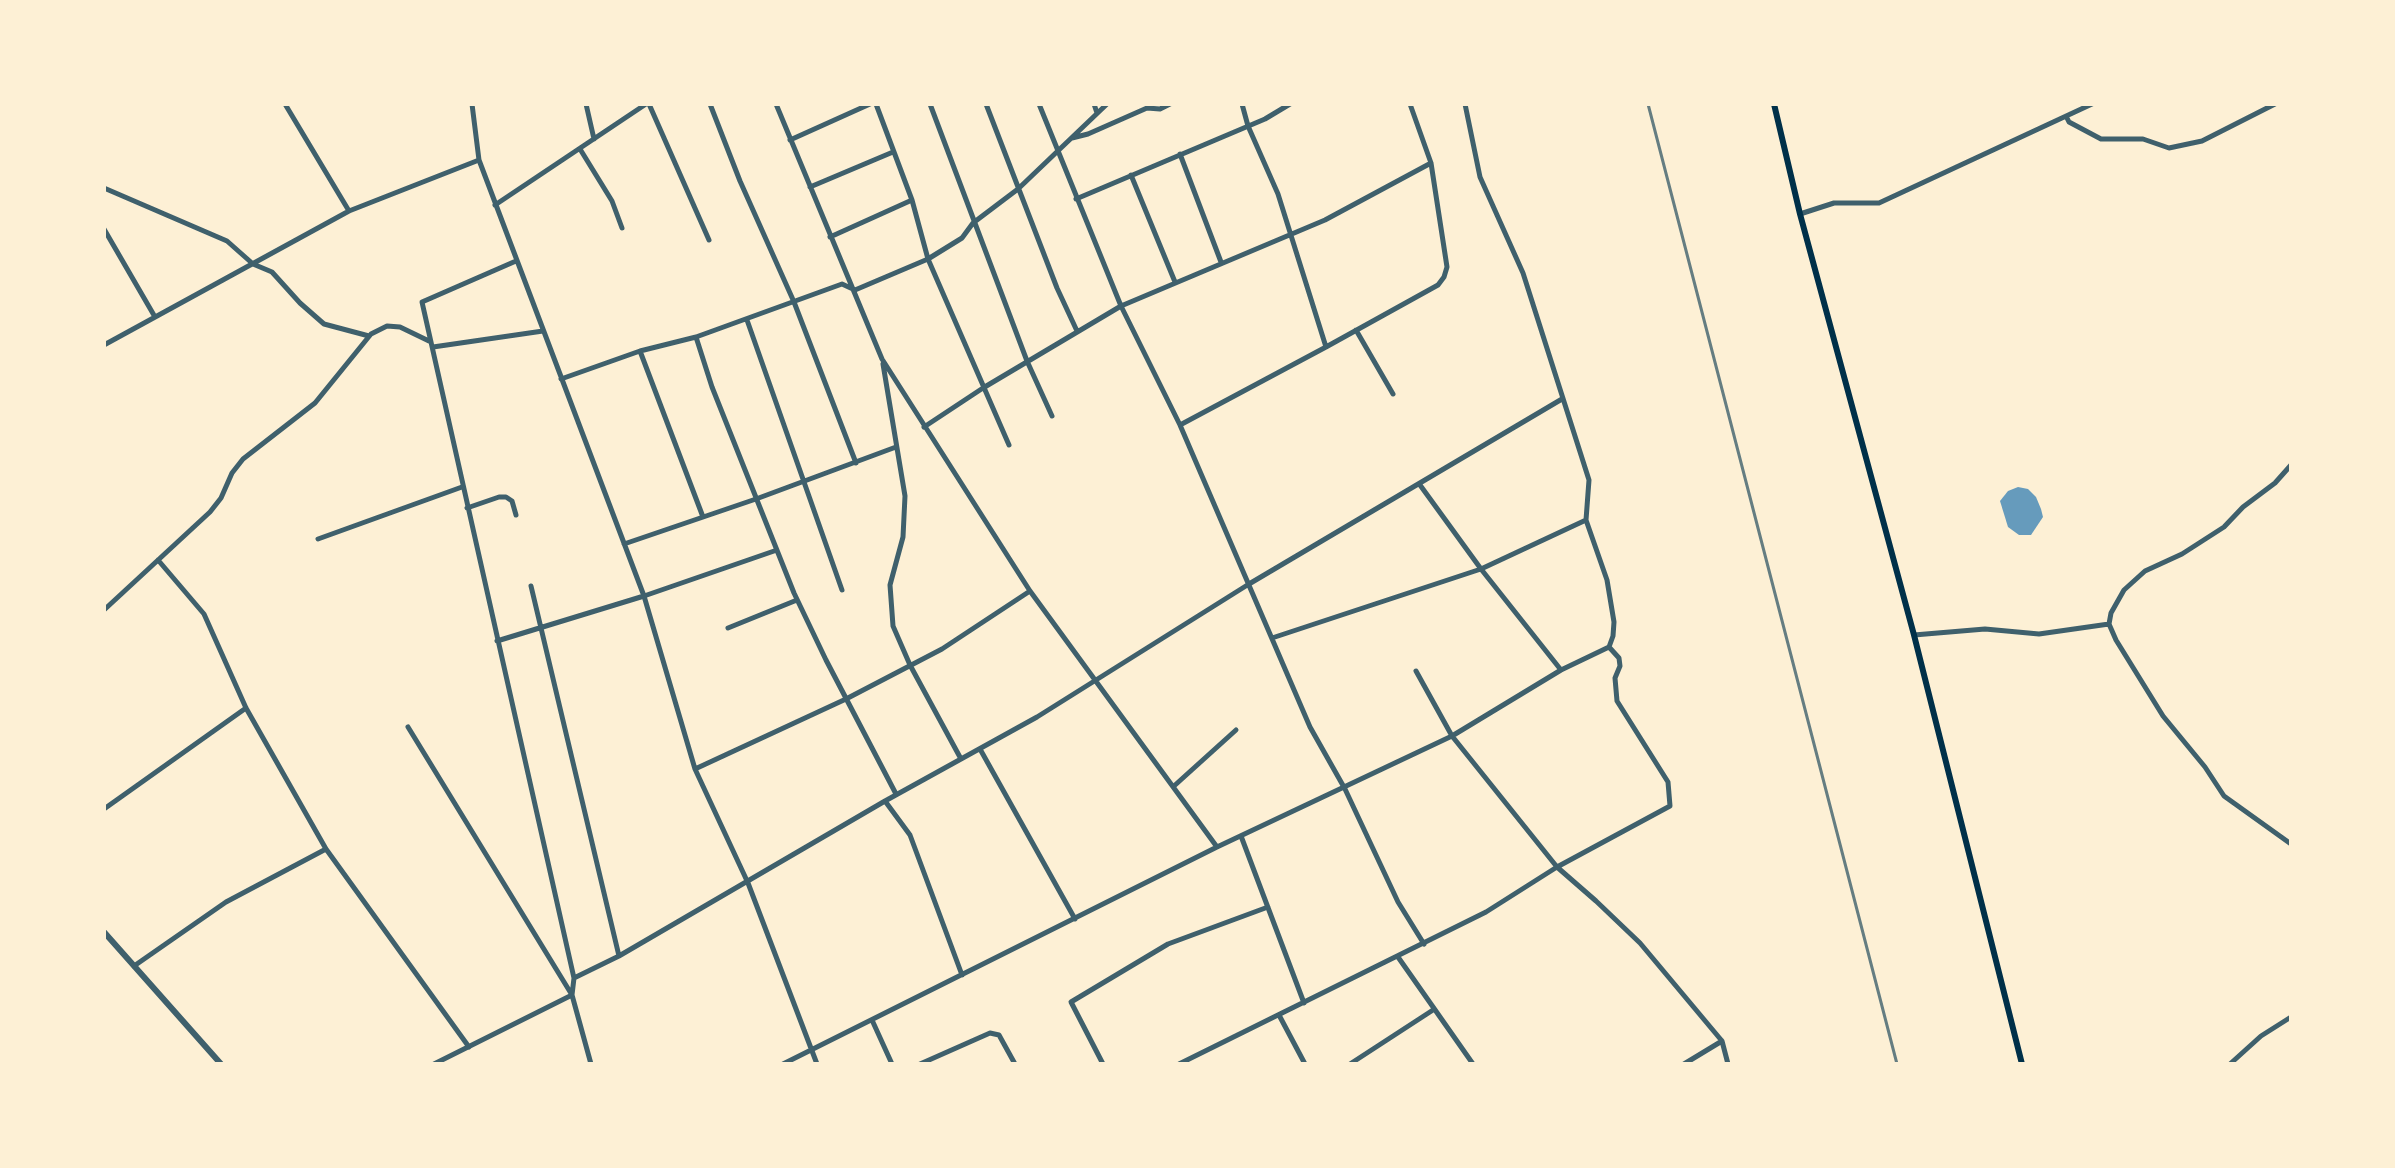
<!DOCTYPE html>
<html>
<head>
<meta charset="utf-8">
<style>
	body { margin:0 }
	#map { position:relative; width:2395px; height:1168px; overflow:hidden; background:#fdf0d5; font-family:Raleway,sans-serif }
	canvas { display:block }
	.frame { position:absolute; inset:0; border:106px solid #fdf0d5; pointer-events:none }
</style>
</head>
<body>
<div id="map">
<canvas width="2395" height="1168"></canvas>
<div class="frame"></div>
</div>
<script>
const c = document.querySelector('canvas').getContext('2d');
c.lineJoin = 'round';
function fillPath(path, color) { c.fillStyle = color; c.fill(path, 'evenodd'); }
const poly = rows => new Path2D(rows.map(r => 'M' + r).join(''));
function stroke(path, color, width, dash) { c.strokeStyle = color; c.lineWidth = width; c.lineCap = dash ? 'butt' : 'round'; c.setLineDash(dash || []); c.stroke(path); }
const water = poly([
	[2018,487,2028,489,2036,497,2041,509,2043,517,2031,535,2019,535,2008,527,2000,501,2008,491]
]);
const minor = poly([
	[285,104,349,211],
	[472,104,479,160,644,596,695,769,748,883,817,1064],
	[586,104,594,139],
	[649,104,709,240],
	[710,104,740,181,794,302,856,463],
	[776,104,882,359,1030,591,1217,847],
	[876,104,912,200,928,259,1009,445],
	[930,104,1027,361,1052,416],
	[986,104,1057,288,1077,331],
	[1039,104,1121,306,1180,425,1310,727,1345,789,1398,902,1424,944],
	[1094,104,1097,113],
	[1465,104,1480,177,1523,273,1589,480,1586,520,1607,580,1614,622,1613,636,1609,647],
	[2066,116,2069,122,2101,139,2143,139,2169,148,2202,141,2275,104],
	[1072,138,1088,134,1147,108,1160,109,1170,104],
	[790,140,870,104],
	[580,149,612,201,622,228],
	[1180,154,1221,262],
	[1131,175,1175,282],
	[810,187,893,152],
	[104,188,227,241,253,264,272,272,300,303,324,324,369,336],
	[1076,199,1265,119,1290,104],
	[495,205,646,104],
	[1800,214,1834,203,1879,203,2092,104],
	[104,229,155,317],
	[830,237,912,200],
	[516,261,422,302,574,978],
	[747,320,842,590],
	[1356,330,1393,394],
	[696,337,712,387,794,593,826,660,896,794],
	[104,345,349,211,479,160],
	[433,347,543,331],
	[1326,347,1438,285,1444,277,1447,267,1431,163,1410,104],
	[640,351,703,517],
	[883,364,905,496,903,537,890,585,893,626,910,665,961,759],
	[561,379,640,351,696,337,842,284,855,290,928,259,962,238,973,223,1018,189,1107,104],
	[1180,425,1326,347,1278,194,1248,126,1242,104],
	[924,427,983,388,1121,306,1325,220,1431,163],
	[2291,465,2275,483,2243,507,2224,527,2182,554,2145,571,2124,590,2111,613,2109,624,2116,640,2163,716,2205,767,2224,796,2291,844],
	[1420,485,1481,569,1561,670],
	[467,508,499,497,506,497,512,501,516,515],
	[318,539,462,487],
	[624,544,756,499,896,447],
	[158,560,204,614,246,708,326,849,469,1047],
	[531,586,619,956],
	[104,610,210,512,221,498,232,473,243,459,315,403,371,334,387,326,400,327,429,341],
	[728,628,797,600],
	[1914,635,1985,629,2039,634,2109,624],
	[1272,638,1481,569,1586,520],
	[497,641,644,596,777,550],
	[1416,671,1452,736,1557,867,1596,901,1640,943,1722,1041,1728,1064],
	[408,727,572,995,591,1064],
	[980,749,1075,919],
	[695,769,846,699,942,649,1030,591],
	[1174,786,1236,730],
	[885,801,910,835,962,975],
	[104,809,246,708],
	[1241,836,1304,1003],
	[1398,957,1473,1064],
	[134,966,226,902,326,849],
	[1279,1015,1305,1064],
	[872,1020,892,1064],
	[434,1064,572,995,574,978,619,956,885,801,1037,717,1249,584,1562,399],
	[783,1064,1217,847,1452,736,1561,670,1609,647],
	[920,1064,990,1033,999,1035,1015,1064],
	[1103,1064,1071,1002,1168,944,1268,907],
	[1179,1064,1486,912,1557,867,1670,806,1668,782,1617,701,1615,678,1620,666,1619,658,1609,647],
	[1350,1064,1433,1010],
	[1684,1064,1722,1041],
	[2230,1064,2261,1036,2291,1017]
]);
const tertiary = poly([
	[104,932,221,1064]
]);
const secondary = poly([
	[1774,104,1800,214,1914,635,2022,1064]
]);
const rail = poly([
	[1648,104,1897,1064]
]);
fillPath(water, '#669bbc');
stroke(minor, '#3f606c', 5);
stroke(tertiary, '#3f606c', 6);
stroke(secondary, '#003049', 6);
stroke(rail, '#657d81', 3);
</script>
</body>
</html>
